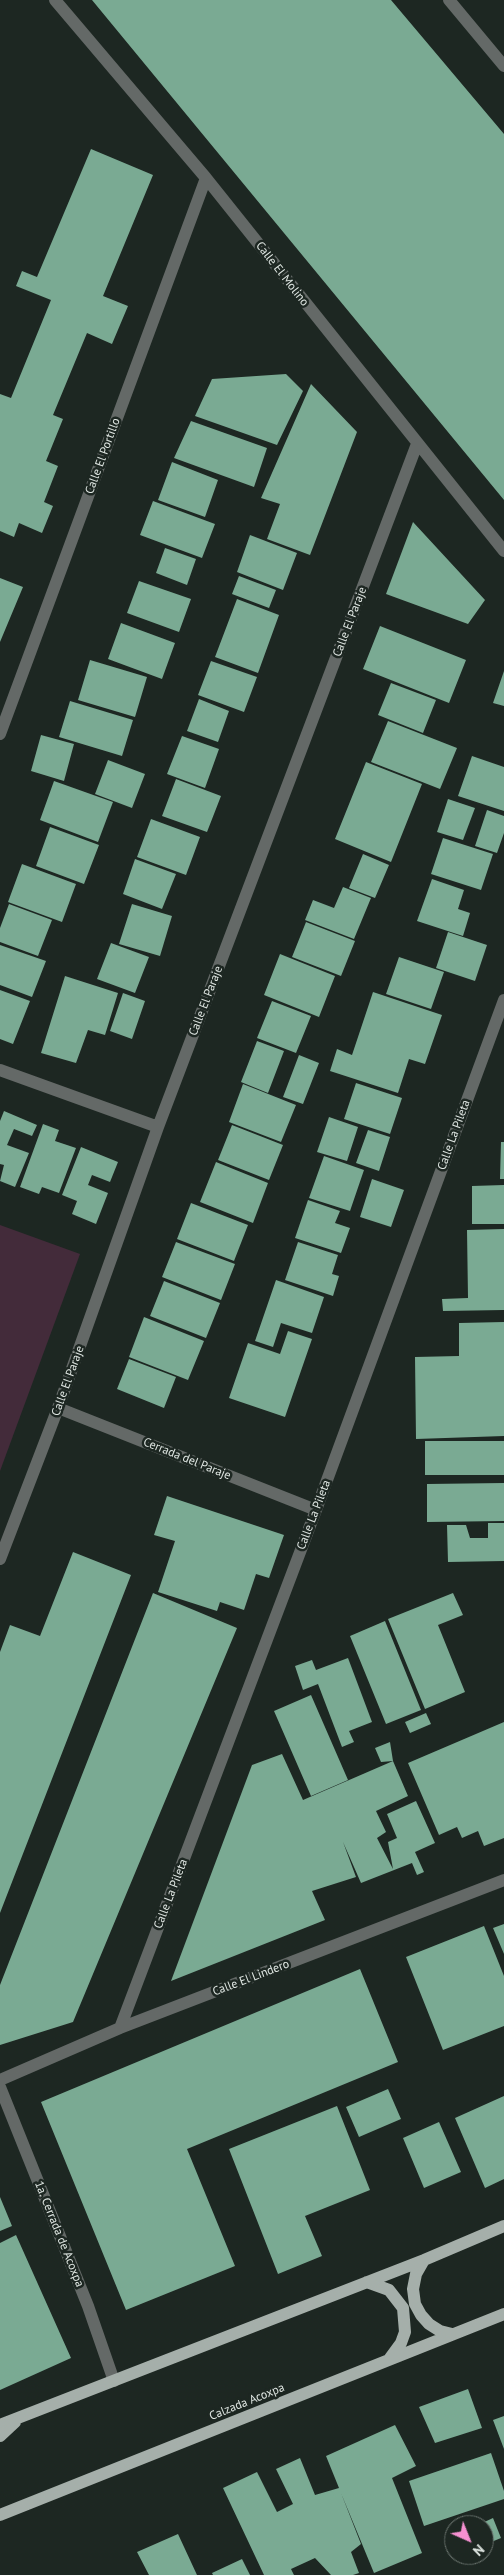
<!DOCTYPE html>
<html>
<head>
<meta charset="utf-8">
<style>
	body { margin:0 }
	#map { position:relative; width:504px; height:2575px; overflow:hidden; background:#1d2722; font-family:"PT Sans",sans-serif }
	canvas { display:block }
	.north { position:absolute; left:444px; top:2515px; width:50px; height:50px; box-sizing:border-box; background:#1d2722; border:1px solid #6b746f; border-radius:50%; rotate:136deg; font-size:14px; font-weight:700; line-height:20px; text-align:center; color:#e0e7e3 }
	.north::after { content:''; display:block; margin:auto; width:18px; height:22px; background:#f590d1; clip-path:polygon(50% 0,100% 100%,50% 72%,0 100%) }
</style>
</head>
<body>
<div id="map">
<canvas width="504" height="2575"></canvas>
<div class="north">N</div>
</div>
<script>
const c = document.querySelector('canvas').getContext('2d');
c.lineJoin = 'round';
function fillPath(path, color) { c.fillStyle = color; c.fill(path, 'evenodd'); }
const poly = rows => new Path2D(rows.map(r => 'M' + r).join(''));
function stroke(path, color, width, dash) { c.strokeStyle = color; c.lineWidth = width; c.lineCap = dash ? 'butt' : 'round'; c.setLineDash(dash || []); c.stroke(path); }
function write(font, color, halo, rows, align = 'center') {
  c.font = font + ' "PT Sans",sans-serif'; c.lineWidth = 5; c.setLineDash([]); c.textBaseline = 'middle'; c.strokeStyle = halo; c.fillStyle = color; for (const [text, x, y, turn = 0] of rows) {
    c.save(); c.translate(x, y); c.rotate((+turn || 0) * Math.PI / 180); c.textAlign = isNaN(turn) ? turn : align; if (halo) c.strokeText(text, 0, 0); c.fillText(text, 0, 0); c.restore();
  }
}
const green = poly([
	[0,1225,80,1254,0,1471]
]);
const building = poly([
	[92,0,391,0,504,134,504,500],
	[91,149,153,175,103,296,128,306,112,344,87,333,53,415,63,419,46,461,58,466,44,502,53,506,42,533,19,523,14,537,0,531,0,394,11,398,51,300,16,286,22,271,37,277],
	[286,374,303,391,277,445,195,416,212,379],
	[311,384,357,432,310,555,267,539,280,504,261,498],
	[191,421,267,448,254,487,174,458],
	[172,462,218,480,205,517,158,500],
	[153,501,215,524,202,558,140,535],
	[413,522,485,600,468,624,386,594],
	[250,535,297,553,283,590,237,572],
	[165,548,196,559,187,585,156,573],
	[239,576,276,590,269,608,232,594],
	[0,578,23,587,0,642],
	[139,581,191,599,179,632,127,613],
	[237,599,279,615,258,673,215,657],
	[121,623,175,643,162,679,108,659],
	[380,626,466,660,449,703,363,669],
	[90,660,147,677,135,717,78,700],
	[211,661,257,677,244,712,198,695],
	[504,671,504,706,493,703],
	[391,683,436,700,423,733,378,715],
	[199,699,229,711,218,742,187,731],
	[70,701,133,720,122,756,59,737],
	[388,721,457,748,440,789,371,762],
	[41,735,74,744,64,781,31,771],
	[182,736,219,749,205,788,167,774],
	[472,756,504,767,504,811,458,796],
	[108,760,145,774,132,808,95,794],
	[366,762,422,784,391,862,335,839],
	[176,779,221,796,207,832,162,816],
	[54,781,113,802,98,842,40,820],
	[448,799,475,808,463,840,437,832],
	[487,810,504,816,504,833,497,853,475,846],
	[151,819,200,837,186,875,137,857],
	[50,827,99,845,84,884,36,866],
	[443,838,493,854,481,890,431,874],
	[363,854,389,865,375,898,349,888],
	[135,859,176,874,162,909,123,894],
	[22,864,76,884,62,922,8,902],
	[432,879,464,890,458,909,470,913,463,936,417,921],
	[343,887,371,898,354,939,305,920,313,900,334,908],
	[9,904,52,920,38,956,0,942,0,928],
	[132,904,172,916,160,956,119,944],
	[306,922,355,941,341,976,292,957],
	[448,932,487,945,475,981,436,968],
	[111,943,149,957,135,993,97,979],
	[0,945,46,961,32,997,0,985],
	[280,954,335,976,319,1017,264,995],
	[399,957,444,972,431,1009,386,994],
	[65,976,118,993,105,1035,88,1030,76,1063,41,1053],
	[0,990,30,1001,13,1044,0,1039],
	[373,992,442,1015,425,1064,409,1059,398,1093,330,1071,337,1049,352,1055],
	[123,993,145,1001,132,1039,110,1031],
	[272,1001,311,1016,296,1053,257,1038],
	[257,1041,284,1051,268,1093,241,1082],
	[299,1055,319,1063,303,1104,283,1097],
	[356,1083,402,1098,390,1134,344,1119],
	[243,1084,296,1105,281,1142,229,1122],
	[4,1111,37,1125,32,1136,14,1129,7,1145,29,1153,15,1187,0,1181,4,1165,0,1164,0,1121],
	[329,1117,358,1127,347,1161,317,1152],
	[43,1124,59,1130,55,1141,76,1148,59,1193,42,1187,39,1194,20,1187],
	[232,1125,283,1145,269,1180,218,1160],
	[368,1130,390,1137,379,1171,356,1163],
	[501,1142,504,1142,504,1179,500,1179],
	[81,1147,118,1162,110,1182,92,1175,88,1185,108,1193,96,1224,72,1214,77,1201,62,1195],
	[324,1156,364,1170,350,1211,309,1198],
	[216,1162,268,1183,253,1223,200,1202],
	[372,1179,404,1190,391,1227,360,1217],
	[504,1185,504,1224,472,1224,472,1186],
	[308,1200,340,1211,335,1223,350,1228,341,1253,295,1238],
	[191,1203,248,1225,234,1261,177,1239],
	[504,1229,504,1310,443,1311,442,1299,468,1298,467,1230],
	[176,1242,235,1264,221,1300,162,1277],
	[298,1242,338,1255,332,1274,339,1276,333,1296,285,1280],
	[276,1280,324,1297,312,1333,281,1323,273,1347,255,1341],
	[164,1281,220,1303,206,1338,150,1316],
	[144,1317,204,1341,188,1380,129,1357],
	[504,1322,504,1436,416,1439,415,1357,459,1356,459,1323],
	[288,1331,312,1339,285,1417,229,1398,248,1343,280,1354],
	[129,1359,176,1377,164,1408,117,1389],
	[425,1441,504,1441,504,1475,425,1475],
	[504,1483,504,1521,427,1522,427,1484],
	[167,1496,284,1535,269,1578,256,1574,244,1610,220,1602,217,1611,158,1592,175,1541,154,1535],
	[488,1523,504,1523,504,1561,448,1562,447,1525,466,1525,470,1538,488,1538],
	[73,1552,131,1575,0,1913,0,1652,10,1625,40,1636],
	[153,1593,237,1628,73,2022,0,2045,0,1985],
	[453,1593,463,1615,438,1625,465,1692,425,1709,388,1619],
	[385,1621,421,1710,386,1724,350,1636],
	[348,1658,372,1722,349,1731,354,1742,342,1747,318,1684,303,1690,295,1666,312,1660,316,1670],
	[311,1695,348,1780,311,1796,274,1711],
	[426,1713,431,1724,410,1733,405,1722],
	[504,1722,504,1838,484,1846,478,1831,462,1838,457,1827,439,1835,408,1763],
	[390,1742,393,1761,381,1762,375,1748],
	[282,1754,303,1800,393,1761,408,1796,376,1811,386,1832,377,1838,393,1869,388,1842,397,1838,387,1814,416,1801,435,1843,415,1852,424,1872,417,1875,412,1863,361,1883,343,1842,356,1877,312,1891,325,1920,171,1981,252,1765],
	[504,1924,504,1954,493,1928],
	[484,1926,504,1976,504,2026,443,2050,406,1957],
	[360,1969,398,2062,187,2149,235,2266,126,2310,41,2102],
	[388,2089,401,2119,359,2137,346,2107],
	[504,2096,504,2179,485,2188,455,2118],
	[337,2106,370,2190,305,2216,322,2256,278,2274,229,2149],
	[439,2122,461,2172,424,2188,403,2138],
	[0,2197,12,2226,0,2231],
	[16,2235,71,2358,0,2390,0,2243],
	[468,2389,482,2428,435,2443,419,2407],
	[504,2416,504,2449,493,2420],
	[395,2425,416,2466,392,2478,422,2553,374,2573,341,2493,361,2544,351,2552,359,2573,353,2575,331,2575,315,2558,291,2569,294,2575,264,2575,223,2488,257,2472,277,2512,293,2504,276,2469,300,2458,315,2495,339,2488,326,2456],
	[491,2453,504,2491,504,2499,424,2526,409,2481],
	[493,2518,501,2538,484,2545,484,2525,478,2525],
	[178,2534,197,2575,149,2575,137,2552],
	[242,2559,250,2575,213,2575,212,2573]
]);
const minor = poly([
	[55,0,206,178,504,551],
	[449,0,504,66],
	[0,734,206,178],
	[0,1070,158,1127],
	[58,1408,316,1510],
	[0,1559,58,1408,158,1127,417,444],
	[120,2028,316,1510,504,1000],
	[0,2080,120,2028,504,1880],
	[0,2087,88,2306,114,2381]
]);
const major = poly([
	[424,2260,416,2274,413,2289,415,2304,421,2315,429,2324,440,2331,452,2334],
	[367,2282,389,2290,403,2308,405,2332,401,2343,390,2358],
	[0,2425,424,2260,504,2226],
	[0,2436,15,2422],
	[0,2515,504,2314]
]);
const streetNames = [
	["Calle El Molino",282,274,52],
	["Calle El Portillo",103,456,-70],
	["Calle El Paraje",350,622,-69],
	["Calle El Paraje",206,1001,-69],
	["Calle La Pileta",454,1135,-70],
	["Calle El Paraje",68,1381,-70],
	["Cerrada del Paraje",187,1459,22],
	["Calle La Pileta",314,1515,-69],
	["Calle La Pileta",171,1894,-69],
	["Calle El Lindero",251,1978,-21],
	["1a. Cerrada de Acoxpa",59,2234,68],
	["Calzada Acoxpa",247,2402,-22]
];
fillPath(green, '#432b3a');
fillPath(building, '#7aaa93');
stroke(minor, '#646967', 12);
stroke(major, '#a5afaa', 12);
write('12px', '#e0e7e3', '#1d2722', streetNames);
</script>
</body>
</html>
